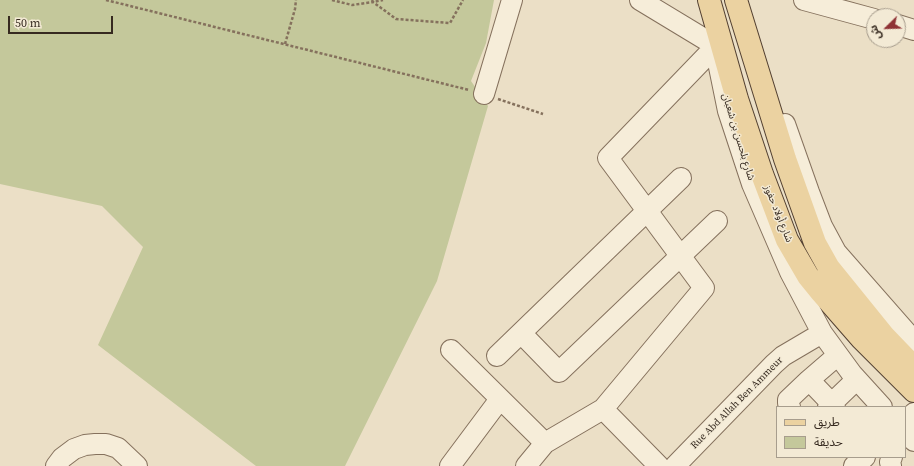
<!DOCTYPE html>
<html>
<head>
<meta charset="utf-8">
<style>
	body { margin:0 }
	#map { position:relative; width:914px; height:466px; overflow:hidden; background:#ebdfc6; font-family:"Source Serif 4","Noto Sans Arabic",serif }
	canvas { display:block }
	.legend { position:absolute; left:776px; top:406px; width:130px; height:52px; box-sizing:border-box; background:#f3ead5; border:1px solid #a79d8d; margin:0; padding:5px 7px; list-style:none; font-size:12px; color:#362a20 }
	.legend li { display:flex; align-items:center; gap:8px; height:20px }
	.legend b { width:20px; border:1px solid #a79d8d }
	.north { position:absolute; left:866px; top:8px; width:40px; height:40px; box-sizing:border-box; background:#f3ead5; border:1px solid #a79d8d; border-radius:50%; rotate:247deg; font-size:11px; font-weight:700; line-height:16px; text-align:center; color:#362a20 }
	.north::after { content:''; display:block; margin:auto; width:14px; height:18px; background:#8f3235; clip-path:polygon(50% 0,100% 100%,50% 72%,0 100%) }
	.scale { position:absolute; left:8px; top:16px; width:105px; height:18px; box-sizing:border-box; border:2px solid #362a20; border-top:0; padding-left:5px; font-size:12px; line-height:14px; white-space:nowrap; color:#362a20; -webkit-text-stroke:3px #f3ead5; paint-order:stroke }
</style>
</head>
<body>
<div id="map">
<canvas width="914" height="466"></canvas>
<ul class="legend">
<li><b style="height:5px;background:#ebd2a1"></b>طريق</li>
<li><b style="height:11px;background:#c4c89b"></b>حديقة</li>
</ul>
<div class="north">ش</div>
<div class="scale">50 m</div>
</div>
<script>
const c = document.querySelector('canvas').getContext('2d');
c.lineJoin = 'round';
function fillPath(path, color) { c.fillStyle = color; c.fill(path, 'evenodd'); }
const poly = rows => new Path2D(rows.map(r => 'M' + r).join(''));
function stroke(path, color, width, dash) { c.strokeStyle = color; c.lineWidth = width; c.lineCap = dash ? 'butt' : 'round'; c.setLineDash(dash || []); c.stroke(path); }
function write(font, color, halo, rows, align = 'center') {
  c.font = font + ' "Source Serif 4","Noto Sans Arabic",serif'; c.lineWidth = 3; c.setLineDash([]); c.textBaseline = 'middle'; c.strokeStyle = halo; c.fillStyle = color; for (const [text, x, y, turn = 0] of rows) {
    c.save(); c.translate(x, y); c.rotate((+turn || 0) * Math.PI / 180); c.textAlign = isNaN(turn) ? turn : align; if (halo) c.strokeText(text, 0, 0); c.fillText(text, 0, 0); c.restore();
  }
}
const green = poly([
	[0,0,494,0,486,43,471,81,488,106,437,281,345,466,256,466,98,345,143,247,102,206,0,184]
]);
const path = poly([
	[106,0,469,90],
	[332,0,352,5,373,2,396,19,450,23,463,0],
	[372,0,373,2,383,0],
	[285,44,295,9,296,0],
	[498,99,543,114]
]);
const minor = poly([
	[804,0,874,19],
	[898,25,914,30],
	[719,67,728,111,752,184,790,272,822,333,852,374,882,407],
	[484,94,512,0],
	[785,124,809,192,822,226,836,252,914,341],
	[521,333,559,372,717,221],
	[451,350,545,443],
	[497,356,681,178],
	[790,407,788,403,788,400,809,380],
	[828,407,855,381],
	[835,407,809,380,838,355],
	[603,409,659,466],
	[905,423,914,413],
	[905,432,914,441],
	[56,466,62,458,74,449,85,445,95,444,106,444,118,448,137,466],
	[450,466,500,399],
	[526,466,545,443,603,409,704,288,608,158,716,46,640,0],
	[675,466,774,364,783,356,822,333],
	[854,466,865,457],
	[891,466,890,462,892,457]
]);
const major = poly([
	[709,0,737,99,762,174,787,240,808,276,821,292,862,339,914,391],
	[736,0,785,159,815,243,829,268,884,336,914,367]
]);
const streetNames = [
	["شارع بلحسن بن شعبان",738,137,73],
	["شارع أولاد حفوز",778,214,68],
	["Rue Abd Allah Ben Ammeur",737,403,-45]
];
fillPath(green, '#c4c89b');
stroke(minor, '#85715d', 22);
stroke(major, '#534031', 24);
stroke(path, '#85715d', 2.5, [3, 2]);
stroke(minor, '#f6edd9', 20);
stroke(major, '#ebd2a1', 22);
write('10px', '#362a20', '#f3ead5', streetNames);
</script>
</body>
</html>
